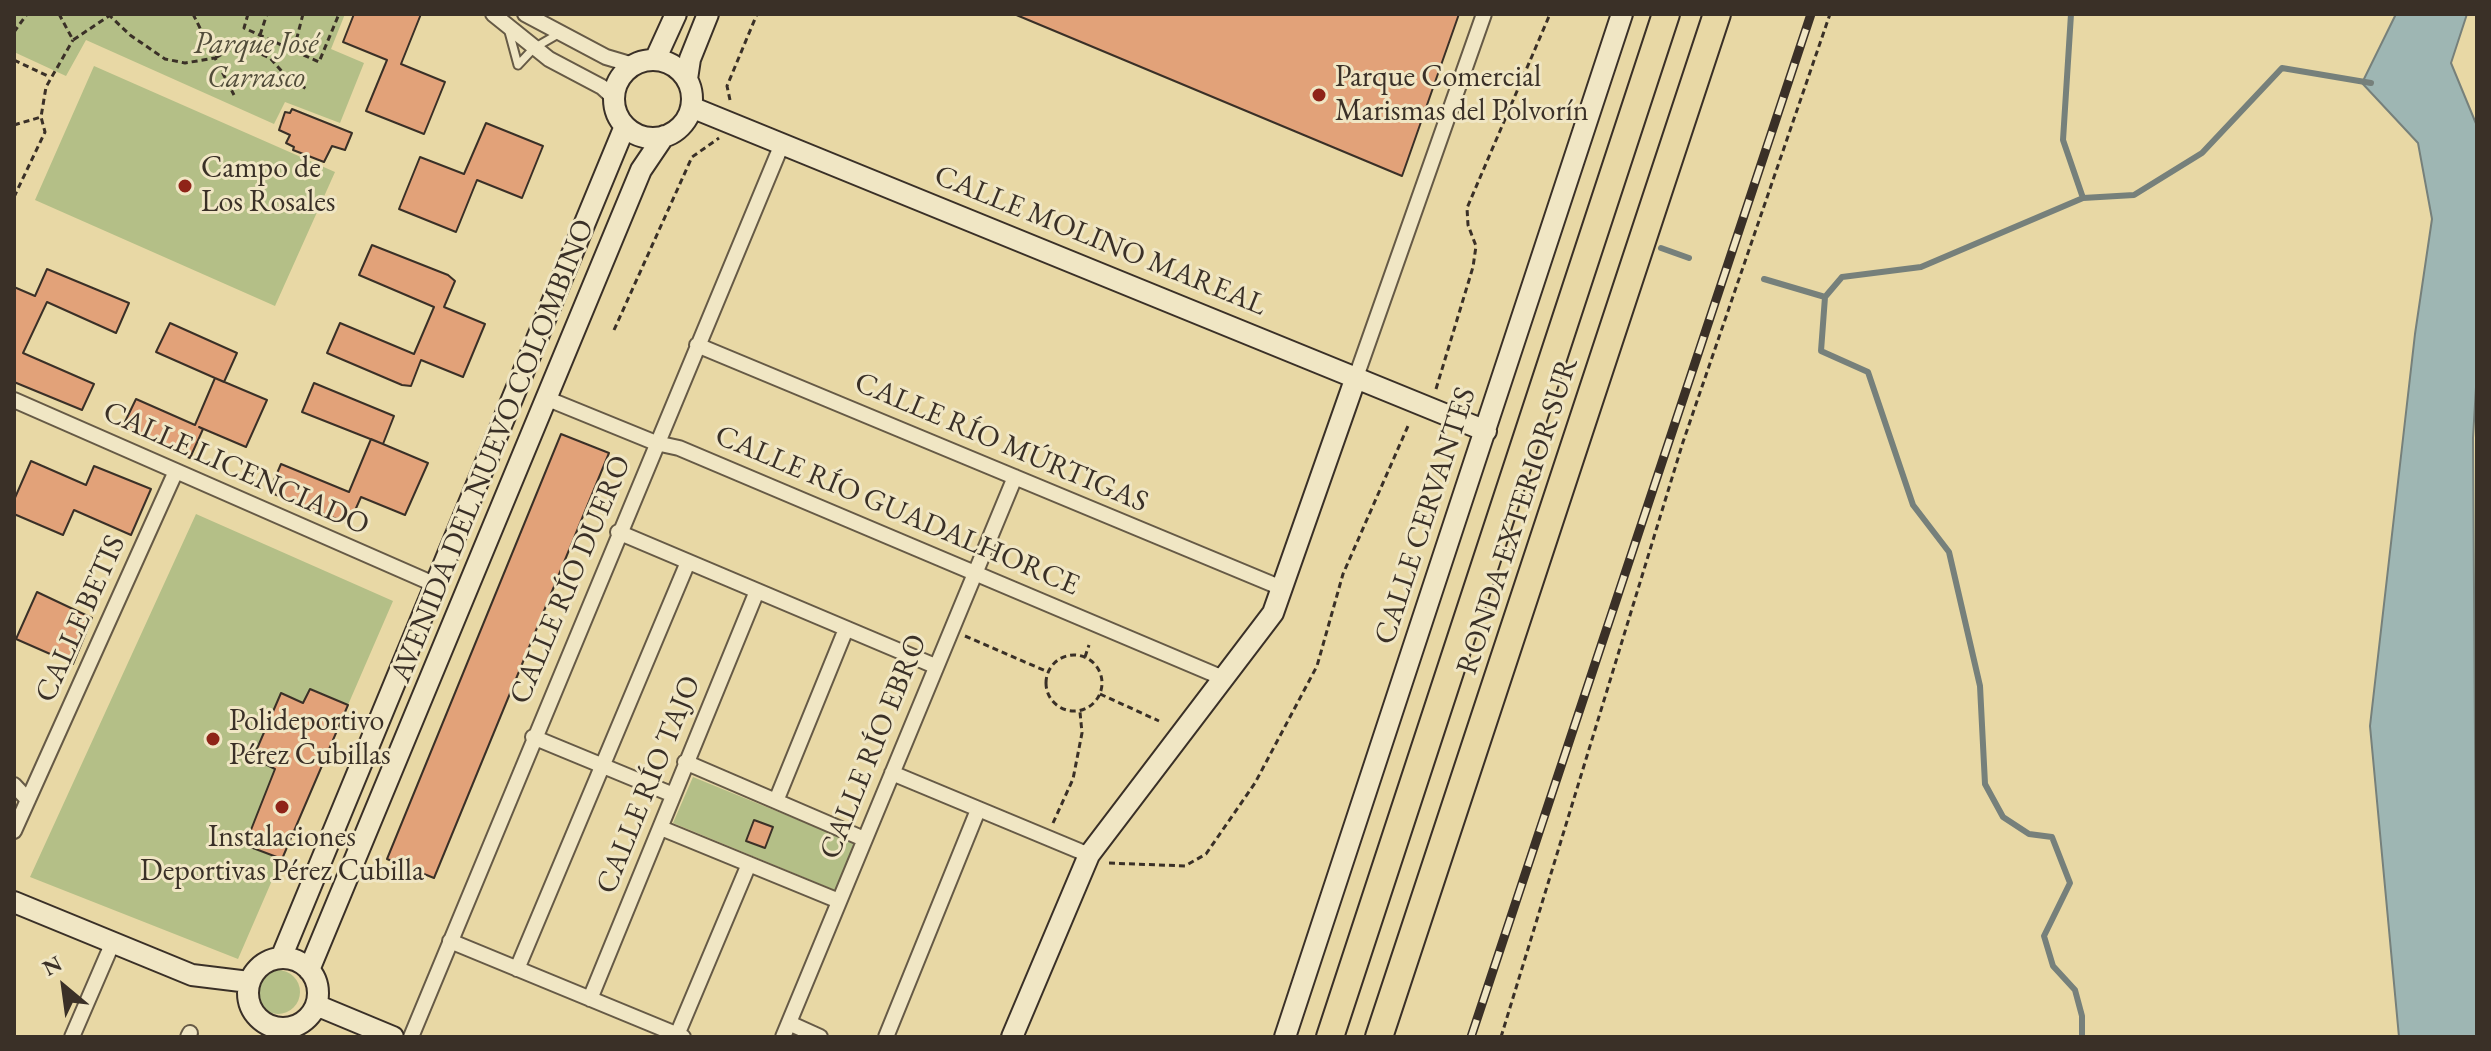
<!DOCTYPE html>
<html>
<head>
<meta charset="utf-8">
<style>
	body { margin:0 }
	#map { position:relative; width:2491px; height:1051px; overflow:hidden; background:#e8d8a5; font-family:"EB Garamond",serif }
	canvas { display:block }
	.frame { position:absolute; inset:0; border:16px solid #3a3027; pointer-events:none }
	.north { position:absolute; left:24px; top:947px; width:80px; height:80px; -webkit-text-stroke:6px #f0e6c4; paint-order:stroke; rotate:331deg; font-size:22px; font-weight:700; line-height:32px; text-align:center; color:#3a3027 }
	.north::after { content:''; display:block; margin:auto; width:28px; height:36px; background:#3a3027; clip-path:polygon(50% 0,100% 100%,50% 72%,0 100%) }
</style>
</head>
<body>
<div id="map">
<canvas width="2491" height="1051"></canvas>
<div class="frame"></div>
<div class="north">N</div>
</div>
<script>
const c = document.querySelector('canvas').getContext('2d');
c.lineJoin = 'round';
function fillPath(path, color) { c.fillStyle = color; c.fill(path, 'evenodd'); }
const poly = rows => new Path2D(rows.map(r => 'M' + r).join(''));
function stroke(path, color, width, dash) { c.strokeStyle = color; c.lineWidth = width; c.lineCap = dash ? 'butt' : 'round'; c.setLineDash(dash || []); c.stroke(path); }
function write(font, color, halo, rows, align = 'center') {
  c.font = font + ' "EB Garamond",serif'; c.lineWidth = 6; c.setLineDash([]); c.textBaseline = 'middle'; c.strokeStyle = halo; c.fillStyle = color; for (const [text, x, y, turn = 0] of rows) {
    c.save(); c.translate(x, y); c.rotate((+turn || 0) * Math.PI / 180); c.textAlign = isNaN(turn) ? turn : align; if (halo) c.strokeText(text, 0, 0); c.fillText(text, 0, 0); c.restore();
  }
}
const green = poly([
	[14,14,345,14,331,49,364,63,340,123,285,102,274,124,86,40,66,76,14,52],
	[94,66,335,172,275,306,35,200],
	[196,514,393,601,238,959,30,877],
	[693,777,857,844,837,891,673,823],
	'256 992a22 22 0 1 1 44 0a22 22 0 1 1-44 0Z'
]);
const water = poly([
	[2396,14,2467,14,2451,63,2477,126,2477,370,2473,438,2477,1037,2399,1037,2370,726,2415,334,2432,219,2418,143,2362,83,2396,14]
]);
const stream = poly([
	[2071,14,2063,140,2083,198],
	[1661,248,1689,258],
	[1764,279,1825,297],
	[2082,1037,2082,1016,2075,990,2053,966,2044,936,2070,883,2052,837,2029,834,2003,817,1985,784,1980,686,1949,552,1913,505,1868,372,1821,351,1825,297,1842,277,1921,267,2083,198,2134,195,2202,153,2282,68,2371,83]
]);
const building = poly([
	[354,14,421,14,401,64,445,82,424,134,366,111,387,60,343,42,354,14],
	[1014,14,1459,14,1402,176,1014,14],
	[292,109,352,133,345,150,332,146,324,162,293,150,294,147,286,143,290,135,279,130,285,112,290,113,292,109],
	[486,123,543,146,522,198,477,180,456,232,399,209,420,157,464,174,486,123],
	[372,245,448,275,455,281,444,307,485,324,463,377,421,360,411,386,402,385,327,353,340,323,414,354,434,307,359,275,372,245],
	[47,269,129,303,116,333,47,302,23,353,94,384,82,410,14,382,14,287,35,296,47,269],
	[170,323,237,353,224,382,156,352,170,323],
	[215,378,267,400,246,447,199,427,203,429,190,458,122,428,136,399,195,425,215,378],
	[314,383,394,416,383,444,302,412,314,383],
	[561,434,609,453,434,878,387,859,561,434],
	[371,439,428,463,405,515,361,497,349,524,269,492,281,464,349,492,371,439],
	[31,461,86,485,94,466,151,489,131,535,74,510,63,535,14,514,14,500,31,461],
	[37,592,92,618,73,664,16,639,37,592],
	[310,689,348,705,282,859,245,845,275,769,253,758,281,693,303,703,310,689],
	[754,820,773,827,765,848,746,841,754,820]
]);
const path = poly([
	[59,14,73,40,112,14],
	[108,14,130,35,165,59,185,63,215,58,234,95],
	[193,14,215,58,235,47,252,50,270,58,286,76,308,90],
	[248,14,244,28,319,62,339,14],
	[14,32,27,14],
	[260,35,267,14],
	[294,49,303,14],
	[14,60,50,77],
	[730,100,727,86,757,14],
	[14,125,41,117],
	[14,197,45,132,41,117,46,87,73,40],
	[614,330,692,157,719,138],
	[1436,389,1473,267,1476,246,1468,225,1467,208,1550,14],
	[965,636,1048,672],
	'1046 683a28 28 0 1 1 56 0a28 28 0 1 1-56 0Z',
	[1085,657,1089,645],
	[1100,694,1159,721],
	[1053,823,1073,779,1082,733,1080,712],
	[1109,863,1185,866,1206,854,1255,783,1317,666,1343,574,1408,426],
	[1501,1037,1683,442,1830,14]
]);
const lane = poly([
	[508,28,518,65],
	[518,65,534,48,560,33]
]);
const street = poly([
	[493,14,549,59,602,87,613,97],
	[525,14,606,57,633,65],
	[697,345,1284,589],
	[1356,377,1484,14],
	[548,399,656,443,679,448,1223,678],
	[14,400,436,585],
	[618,532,935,666],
	[533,737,671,794],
	[685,762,864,839],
	[892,773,1089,855],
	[14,785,28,800],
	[776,801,846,629],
	[661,828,839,901],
	[14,831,176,471],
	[450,941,683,1037],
	[517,969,688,562],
	[590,999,757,591],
	[789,1023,820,1037],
	[677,1035,749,864],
	[72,1037,113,942],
	[188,1037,190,1033],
	[411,1037,782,144],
	[783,1037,1015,477],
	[886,1037,978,810]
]);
const secondary = poly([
	[655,60,676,14],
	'614 99a39 39 0 1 1 78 0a39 39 0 1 1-78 0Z',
	[687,79,690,59,708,14],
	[691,107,1486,431],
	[14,902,192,975,249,982],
	'248 993a35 35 0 1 1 70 0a35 35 0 1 1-70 0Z',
	[281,958,625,126],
	[309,970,641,170,664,136],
	[316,1005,393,1037],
	[1012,1037,1089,855,1273,613,1356,377],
	[1285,1037,1622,14]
]);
const highway = poly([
	[1330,1037,1666,14],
	[1379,1037,1717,14]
]);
const rail = poly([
	[1471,1037,1811,14]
]);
const markers = [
	[1319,95,8,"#8f2418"],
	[185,186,8,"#8f2418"],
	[213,739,8,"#8f2418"],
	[282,807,8,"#8f2418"]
];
const parkNames = [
	["Parque José",256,45],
	["Carrasco",256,79]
];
const poiNames = [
	["Parque Comercial",1335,78],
	["Marismas del Polvorín",1335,112],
	["Campo de",201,169],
	["Los Rosales",201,203],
	["Polideportivo",229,722],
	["Pérez Cubillas",229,756],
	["Instalaciones",282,838,"center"],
	["Deportivas Pérez Cubilla",282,872,"center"]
];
const streetNames = [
	["CALLE MOLINO MAREAL",1100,241,22],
	["CALLE RÍO MÚRTIGAS",1001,443,23],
	["AVENIDA DEL NUEVO COLOMBINO",493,451,-68],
	["CALLE LICENCIADO",236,469,24],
	["CALLE RÍO GUADALHORCE",897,511,23],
	["CALLE CERVANTES",1426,516,-72],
	["RONDA EXTERIOR SUR",1518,516,-72],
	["CALLE RÍO DUERO",571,580,-67],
	["CALLE BETIS",81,619,-66],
	["CALLE RÍO EBRO",874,747,-68],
	["CALLE RÍO TAJO",649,785,-68]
];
fillPath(green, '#b4bf87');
fillPath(water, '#9eb6b3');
stroke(water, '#76807b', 2);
stroke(stream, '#76807b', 6);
fillPath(building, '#e2a279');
stroke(building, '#3a3027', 2);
stroke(lane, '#665a46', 11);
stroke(street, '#665a46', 18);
stroke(secondary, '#3a3027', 24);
stroke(highway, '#3a3027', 30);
stroke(path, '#3a3027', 3, [6, 4]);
stroke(lane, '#f0e6c4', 7);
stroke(street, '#f0e6c4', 14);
stroke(secondary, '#f0e6c4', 20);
stroke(highway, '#e8d8a5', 26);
stroke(rail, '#3a3027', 9);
stroke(rail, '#f0e6c4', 6, [18]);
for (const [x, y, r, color] of markers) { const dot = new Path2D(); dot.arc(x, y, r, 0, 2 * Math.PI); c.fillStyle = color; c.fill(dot); stroke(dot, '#f0e6c4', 3); }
write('italic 30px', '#524d3a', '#f0e6c4', parkNames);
write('30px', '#3a3027', '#f0e6c4', poiNames, 'left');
write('30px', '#3a3027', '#f0e6c4', streetNames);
</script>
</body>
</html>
